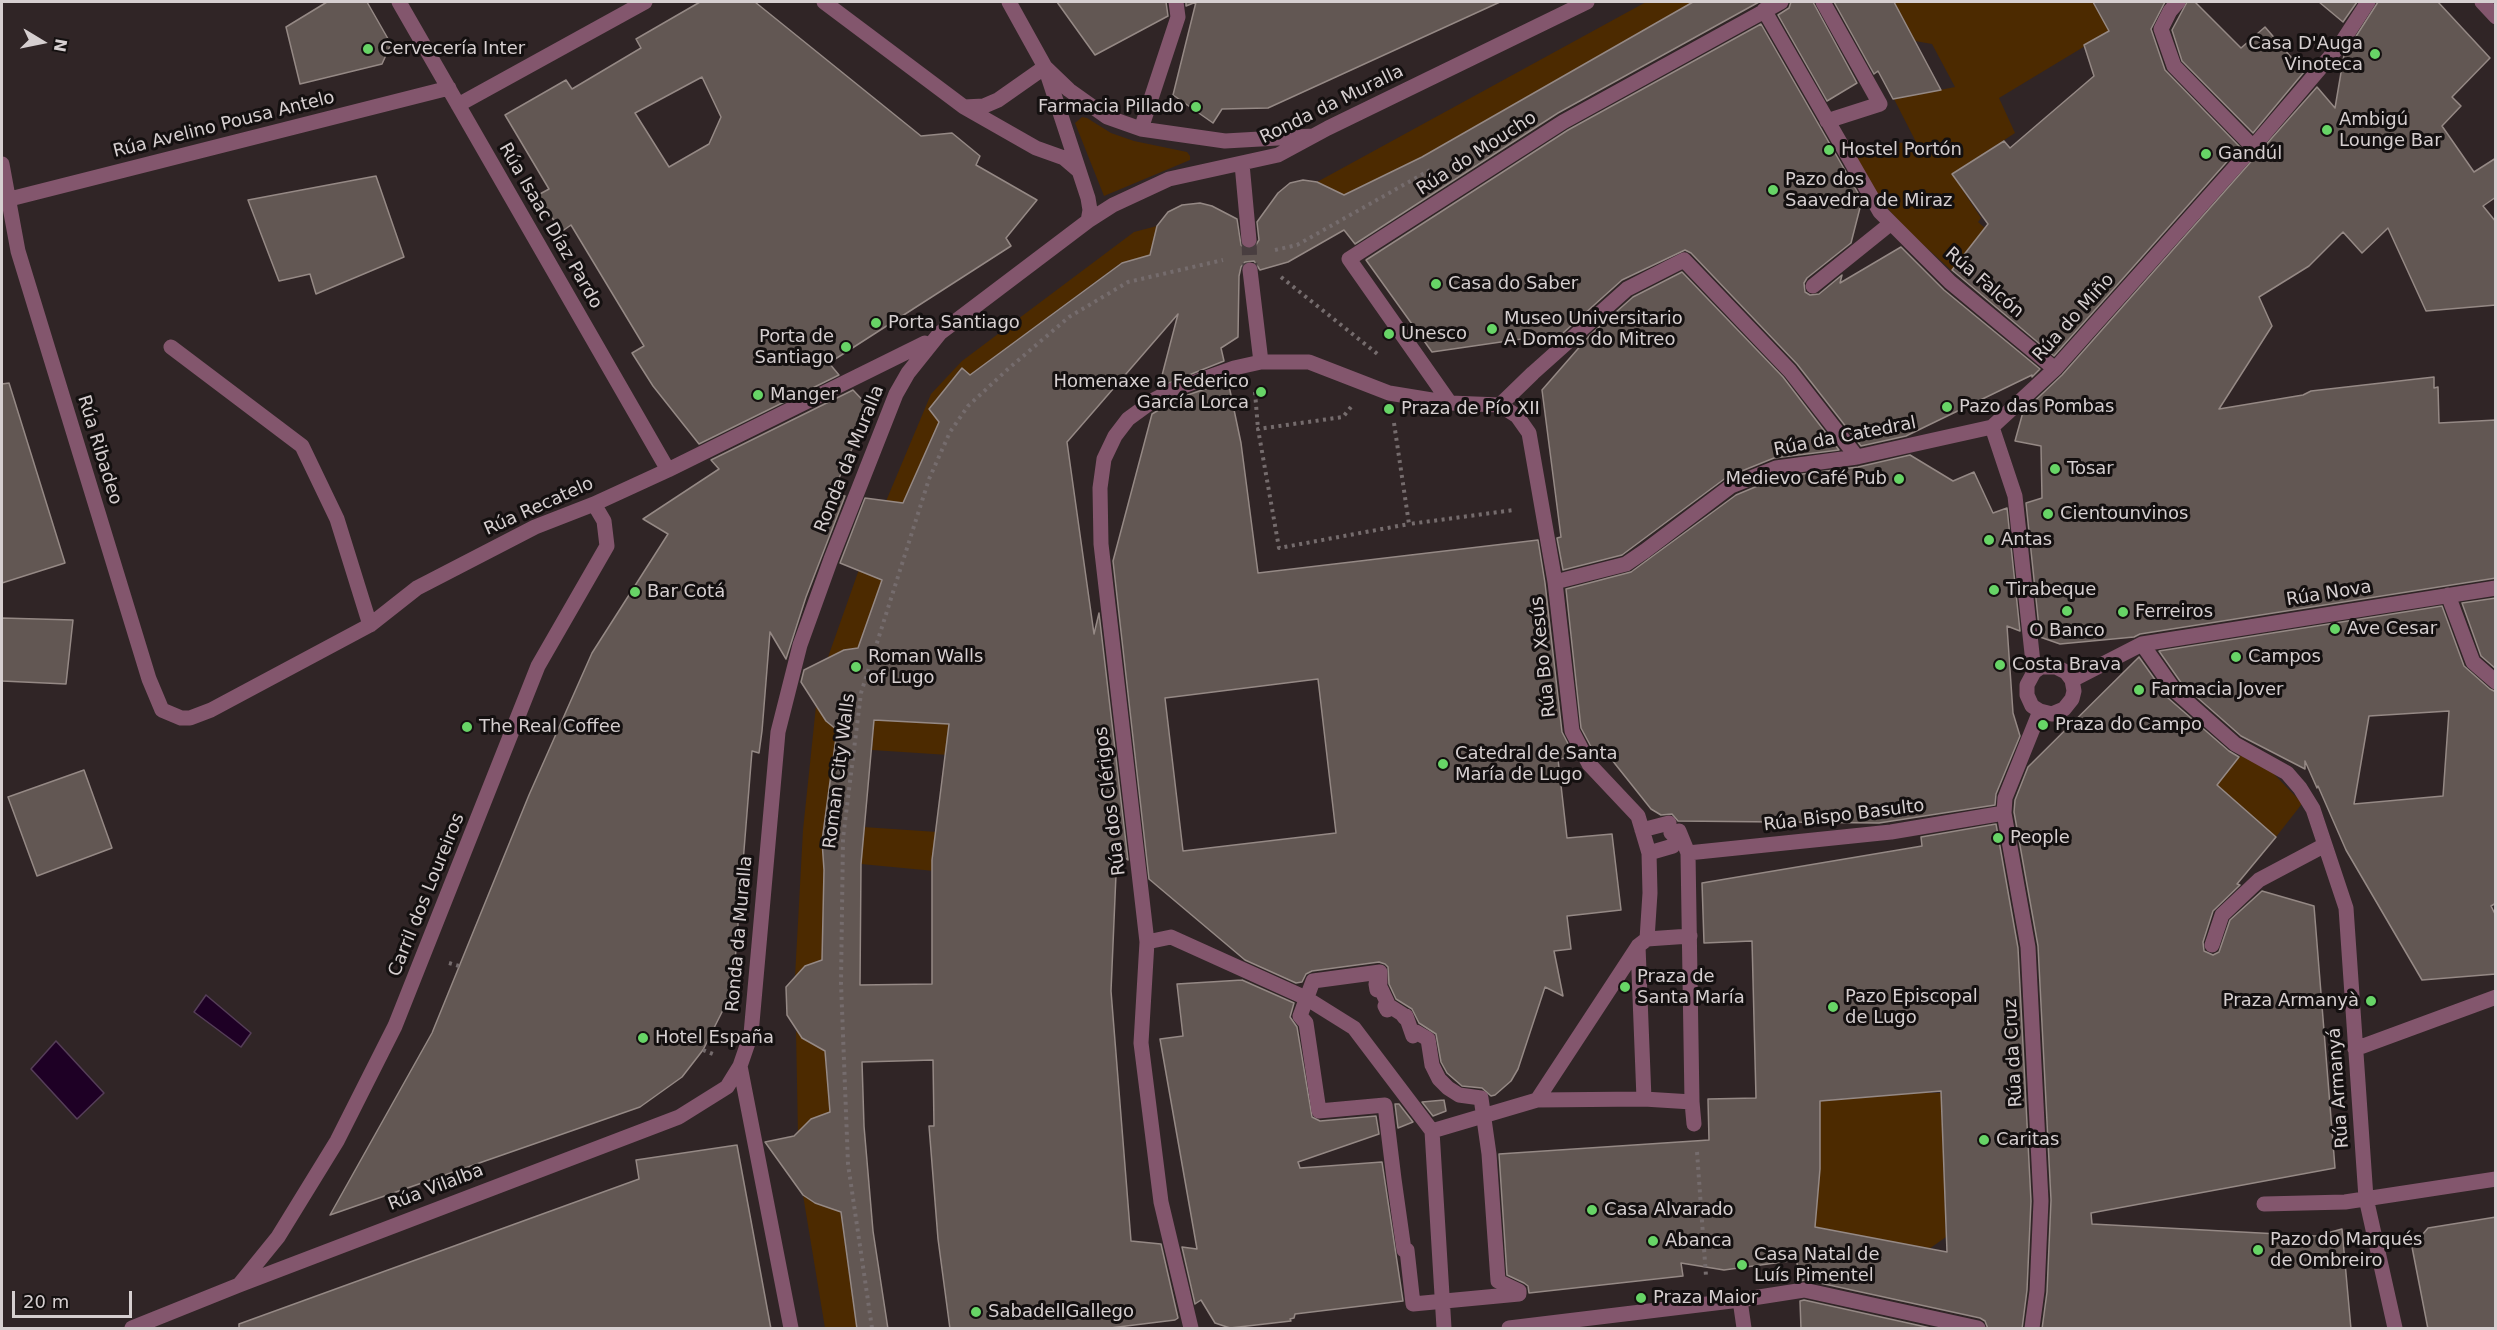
<!DOCTYPE html>
<html>
<head>
<meta charset="utf-8">
<style>
	body { margin:0 }
	#map { position:relative; width:2497px; height:1330px; overflow:hidden; background:#302526; font-family:"DejaVu Sans",sans-serif }
	canvas { display:block }
	.frame { position:absolute; inset:0; border:3px solid #d6cfd0; pointer-events:none }
	.north { position:absolute; left:12px; top:12px; width:60px; height:60px; -webkit-text-stroke:4px #141010; paint-order:stroke; rotate:100deg; font-size:16px; font-weight:700; line-height:24px; text-align:center; color:#d6cfd0 }
	.north::after { content:''; display:block; margin:auto; width:21px; height:27px; background:#d6cfd0; clip-path:polygon(50% 0,100% 100%,50% 72%,0 100%) }
	.scale { position:absolute; left:12px; top:1291px; width:120px; height:27px; box-sizing:border-box; border:3px solid #d6cfd0; border-top:0; padding-left:8px; font-size:18px; line-height:21px; white-space:nowrap; color:#d6cfd0; -webkit-text-stroke:4px #141010; paint-order:stroke }
</style>
</head>
<body>
<div id="map">
<canvas width="2497" height="1330"></canvas>
<div class="frame"></div>
<div class="north">N</div>
<div class="scale">20 m</div>
</div>
<script>
const c = document.querySelector('canvas').getContext('2d');
c.lineJoin = 'round';
function fillPath(path, color) { c.fillStyle = color; c.fill(path, 'evenodd'); }
const poly = rows => new Path2D(rows.map(r => 'M' + r).join(''));
function stroke(path, color, width, dash) { c.strokeStyle = color; c.lineWidth = width; c.lineCap = dash ? 'butt' : 'round'; c.setLineDash(dash || []); c.stroke(path); }
function write(font, color, halo, rows, align = 'center') {
  c.font = font + ' "DejaVu Sans",sans-serif'; c.lineWidth = 6; c.setLineDash([]); c.textBaseline = 'middle'; c.strokeStyle = halo; c.fillStyle = color; for (const [text, x, y, turn = 0] of rows) {
    c.save(); c.translate(x, y); c.rotate((+turn || 0) * Math.PI / 180); c.textAlign = isNaN(turn) ? turn : align; if (halo) c.strokeText(text, 0, 0); c.fillText(text, 0, 0); c.restore();
  }
}
const green = poly([
	[1646,2,1693,2,1422,157,1338,198,1317,182],
	[1893,2,2093,2,2110,31,1999,98,2015,133,1952,174,1981,218,1978,222,1986,229,1952,271,1906,229,1881,201,1864,180,1851,145,1916,142,1894,99,1955,87,1932,44,1915,41],
	[1082,117,1087,118,1111,133,1134,141,1187,152,1190,156,1190,160,1104,196,1075,123],
	[1157,226,1153,243,1154,254,1121,263,970,375,961,368,929,409,939,422,903,503,882,580,858,648,844,650,827,660,868,544,931,394,962,361,1134,232],
	[816,706,826,721,837,730,822,841,824,870,822,960,805,966,795,977,803,830],
	[874,720,919,722,962,720,964,756,872,750],
	[2241,755,2272,772,2301,802,2301,805,2276,837,2216,784],
	[863,827,982,835,987,876,861,864],
	[796,1031,802,1038,825,1048,830,1112,798,1135],
	[1916,1093,1941,1093,1946,1237,1929,1249,1815,1227,1820,1101],
	[803,1195,815,1203,840,1209,857,1328,825,1328]
]);
const water = poly([
	[206,995,251,1033,241,1047,194,1012,206,995],
	[56,1041,104,1093,77,1119,31,1069,56,1041]
]);
const building = poly([
	[327,2,367,2,391,44,382,64,300,84,286,27,327,2],
	[700,2,755,2,921,136,952,133,980,156,976,165,1037,200,1006,238,1011,246,829,363,839,375,699,444,653,386,632,353,644,346,571,225,561,232,538,195,549,189,505,115,566,80,572,89,641,48,636,39,700,2],
	[702,77,721,117,709,144,669,167,635,113,702,77],
	[1057,2,1166,2,1168,16,1095,55,1057,2],
	[1186,2,1500,2,1268,108,1222,109,1213,123,1173,95,1196,2,1186,6,1186,2],
	[1693,2,1759,2,1558,113,1355,244,1344,230,1288,262,1260,270,1254,261,1245,262,1241,267,1239,276,1238,337,1221,348,1224,361,1159,387,1178,314,1067,442,1094,634,1099,613,1128,860,1117,851,1111,991,1131,1241,1161,1244,1178,1318,1175,1320,1102,1329,950,1329,938,1239,929,1126,934,1126,933,1060,862,1062,864,1126,873,1231,888,1329,857,1329,841,1212,815,1203,803,1195,765,1142,794,1136,811,1119,830,1112,825,1051,802,1038,787,1015,786,987,805,966,822,960,824,870,822,841,837,730,826,721,801,682,804,670,844,650,858,648,882,580,840,563,865,498,903,503,939,422,929,409,962,368,970,375,1122,263,1150,255,1157,226,1168,212,1182,205,1200,203,1212,206,1237,219,1241,245,1245,249,1254,248,1259,240,1257,222,1278,193,1290,183,1303,180,1317,182,1344,195,1422,157,1693,2],
	[874,720,949,724,932,860,932,984,860,985,861,864,874,720],
	[1791,2,1813,2,1857,83,1827,101,1778,15,1789,8,1791,2],
	[1834,2,1894,2,1941,90,1893,99,1878,71,1874,74,1834,2],
	[2093,2,2165,2,2151,29,2165,70,2240,147,2054,356,1952,270,1988,224,1952,174,2004,141,2010,148,2094,76,2084,45,2109,31,2093,2],
	[2187,2,2195,2,2241,48,2265,27,2304,72,2253,133,2182,61,2172,30,2187,2],
	[2319,2,2357,2,2343,22,2319,2],
	[2378,2,2438,2,2490,58,2452,97,2461,106,2442,126,2474,172,2496,158,2496,197,2483,206,2496,222,2496,305,2426,311,2388,228,2362,253,2343,232,2309,266,2259,297,2272,326,2219,409,2303,395,2311,391,2434,377,2434,388,2438,387,2439,423,2496,420,2496,578,2140,634,2134,637,2060,644,2040,637,2026,503,2042,498,2041,446,2015,441,2023,412,2062,375,2317,87,2335,108,2344,55,2378,2],
	[1761,24,1862,200,1851,243,1807,278,1804,283,1805,292,1810,295,1819,294,1842,275,1840,283,1901,247,1944,290,2040,369,2032,377,2032,375,1906,436,1861,446,1797,364,1691,253,1685,250,1622,280,1563,333,1432,352,1366,260,1568,130,1761,24],
	[376,176,404,257,316,294,310,274,279,281,248,200,376,176],
	[1682,272,1783,377,1839,450,1774,458,1727,477,1622,555,1563,570,1557,538,1561,537,1542,390,1590,335,1633,297,1682,272],
	[1228,381,1241,443,1258,573,1538,540,1545,583,1562,732,1575,757,1558,759,1567,838,1612,834,1621,910,1567,916,1571,949,1554,951,1563,996,1545,987,1518,1069,1511,1081,1495,1095,1491,1096,1482,1088,1462,1086,1447,1073,1441,1062,1436,1034,1419,1023,1412,1009,1396,999,1389,984,1388,967,1385,964,1379,962,1312,971,1306,974,1302,982,1296,983,1245,960,1149,879,1113,561,1152,414,1179,398,1228,381],
	[1318,679,1336,833,1183,851,1165,698,1318,679],
	[9,383,65,563,2,583,2,384,9,383],
	[853,390,870,408,832,494,845,496,806,597,786,659,770,632,762,731,759,753,752,751,734,974,726,1004,703,1050,682,1077,640,1107,330,1215,432,1033,529,795,592,653,668,534,643,519,719,469,711,460,853,390],
	[1910,455,1953,481,1974,472,1993,513,2007,508,2020,631,2007,626,2013,713,2020,736,1996,794,1995,805,1879,823,1678,821,1672,814,1661,815,1651,809,1608,755,1596,756,1581,728,1566,589,1631,572,1736,495,1779,477,1858,467,1910,455],
	[2496,598,2496,669,2481,656,2462,603,2496,598],
	[2442,606,2464,666,2490,689,2496,692,2496,903,2491,906,2496,916,2496,974,2422,980,2346,850,2318,786,2317,788,2305,761,2305,769,2241,736,2182,684,2159,651,2442,606],
	[2449,711,2443,796,2354,804,2369,716,2449,711],
	[2,618,73,620,66,684,2,681,2,618],
	[2139,657,2168,698,2229,751,2239,757,2217,785,2276,837,2237,884,2240,885,2213,911,2203,942,2204,951,2213,955,2219,952,2230,920,2262,891,2314,906,2335,1168,2091,1213,2092,1224,2316,1236,2342,1229,2351,1329,2042,1329,2047,1292,2051,1200,2038,946,2014,812,2015,800,2028,767,2139,657],
	[84,770,112,848,37,876,8,797,84,770],
	[1996,824,2018,948,2031,1201,2027,1290,2022,1329,1988,1329,1985,1321,1980,1318,1806,1280,1798,1281,1797,1260,1724,1270,1681,1263,1683,1276,1529,1293,1528,1286,1524,1283,1507,1275,1499,1154,1709,1140,1708,1099,1756,1098,1752,941,1704,943,1702,883,1922,846,1921,837,1996,824],
	[1941,1091,1947,1252,1815,1227,1820,1169,1820,1101,1941,1091],
	[1242,980,1294,1003,1290,1017,1297,1027,1312,1117,1320,1121,1376,1116,1379,1134,1298,1162,1300,1168,1382,1162,1403,1301,1295,1314,1294,1318,1290,1319,1291,1321,1230,1328,1215,1323,1201,1300,1195,1304,1182,1247,1197,1249,1160,1039,1183,1036,1177,984,1242,980],
	[1444,1100,1446,1111,1433,1116,1422,1102,1444,1100],
	[1395,1104,1399,1104,1413,1122,1398,1128,1395,1104],
	[737,1145,771,1329,239,1329,239,1324,639,1179,636,1160,737,1145],
	[2496,1217,2496,1329,2428,1329,2412,1247,2428,1228,2496,1217],
	[1804,1300,1935,1329,1801,1329,1800,1301,1804,1300]
]);
const minorTunnel = poly([
	[1249,240,1250,270]
]);
const path = poly([
	[1275,250,1297,245,1430,170],
	[1281,277,1380,356],
	[1255,392,1258,429],
	[1351,407,1343,417,1258,429,1279,548,1409,524],
	[1394,423,1409,524,1514,510],
	[449,963,459,966],
	[703,1050,713,1054],
	[1697,1152,1706,1276],
	[872,1328,848,1164,841,983,843,838,861,693,929,479,950,432,968,406,1008,369,1069,317,1128,282,1223,260]
]);
const minor = poly([
	[399,2,668,470],
	[824,2,964,107,1036,148,1064,158,1078,170],
	[1009,2,1045,67,1088,198,1090,210,1088,221],
	[1823,2,1880,104,1827,121],
	[2178,2,2170,11,2161,29,2174,66,2253,147],
	[2482,2,2496,17],
	[1764,10,1880,212,1950,282,2055,369],
	[1045,67,1069,90,1107,117,1141,129,1225,141,1313,136],
	[458,105,645,2],
	[964,107,984,106,998,100,1045,67],
	[1141,129,1178,17,1176,2],
	[2,164,18,251,149,679,162,710,181,718,190,718,211,710,370,625,417,588,535,527,594,504,668,470,925,343],
	[1242,164,1249,240],
	[2,201,449,88],
	[1250,270,1261,362],
	[1813,286,1890,224],
	[171,347,302,446,337,519,370,625],
	[1450,403,1349,259,1563,122,1781,2],
	[1500,405,1533,373,1627,289,1684,260,1790,371,1857,457],
	[1992,427,2015,496,2034,672,2027,685,2027,695,2032,706,2040,711,2052,714,2064,709,2072,699,2074,691,2072,680,2142,644,2496,588],
	[1555,582,1626,564,1645,551,1731,486,1776,468,1857,457,1992,427,2055,369,2253,147,2340,45,2368,2],
	[2448,595,2473,662,2496,682],
	[2142,644,2175,691,2235,744,2287,773,2300,788,2313,809,2346,908,2366,1198,2395,1328],
	[2034,672,2041,667,2056,667,2066,672,2072,680],
	[1642,830,1669,823],
	[1671,833,1679,831,1688,853,1692,1102],
	[1649,853,1673,846],
	[1688,853,1891,832,2004,813],
	[1147,942,1171,937,1306,998,1354,1028,1432,1131,1444,1328],
	[2212,945,2222,915,2259,880,2325,845],
	[1638,946,1644,1099],
	[1380,972,1380,983,1376,984,1377,990,1381,989,1387,1002,1385,1006,1387,1010,1391,1007,1402,1014,1405,1018,1406,1016,1413,1036,1416,1032,1428,1039,1432,1065,1439,1079,1448,1088,1459,1095,1481,1098,1489,1154,1498,1281,1519,1291,1519,1294,1413,1304,1407,1250,1404,1250,1394,1179,1385,1105,1319,1111,1306,1023,1300,1016,1313,981,1380,972],
	[2355,1049,2496,997],
	[1537,1100,1638,946,1647,939,1690,936],
	[1432,1131,1537,1100,1644,1099,1692,1102,1694,1124],
	[2264,1204,2345,1202,2496,1179],
	[239,1285,278,1237,337,1141,395,1026,538,666,607,546,604,521,594,504],
	[1740,1300,1804,1290,1978,1328],
	[132,1328,239,1285,679,1117,727,1087,740,1066],
	[791,1328,740,1066,751,1034,778,732,800,645,831,559,896,394,908,373,940,333,1088,221,1113,205,1169,179,1278,155,1328,128,1587,2],
	[1191,1328,1161,1202,1141,1043,1147,942,1101,544,1100,488,1104,459,1115,436,1128,419,1154,400,1175,389,1234,368,1261,362,1309,362,1389,393,1450,403,1500,405,1517,416,1529,433,1555,582,1572,731,1589,764,1638,816,1649,853,1650,893,1647,939],
	[1509,1328,1740,1300,1744,1328],
	[2032,1328,2037,1291,2041,1201,2028,947,2004,813,2005,798,2040,711]
]);
const markers = [
	[368,49,6,"#67d466"],
	[2375,54,6,"#67d466"],
	[1196,107,6,"#67d466"],
	[2327,130,6,"#67d466"],
	[1829,150,6,"#67d466"],
	[2206,154,6,"#67d466"],
	[1773,190,6,"#67d466"],
	[1436,284,6,"#67d466"],
	[876,323,6,"#67d466"],
	[1492,329,6,"#67d466"],
	[1389,334,6,"#67d466"],
	[846,347,6,"#67d466"],
	[1261,392,6,"#67d466"],
	[758,395,6,"#67d466"],
	[1947,407,6,"#67d466"],
	[1389,409,6,"#67d466"],
	[2055,469,6,"#67d466"],
	[1899,479,6,"#67d466"],
	[2048,514,6,"#67d466"],
	[1989,540,6,"#67d466"],
	[1994,590,6,"#67d466"],
	[635,592,6,"#67d466"],
	[2067,611,6,"#67d466"],
	[2123,612,6,"#67d466"],
	[2335,629,6,"#67d466"],
	[2236,657,6,"#67d466"],
	[2000,665,6,"#67d466"],
	[856,667,6,"#67d466"],
	[2139,690,6,"#67d466"],
	[2043,725,6,"#67d466"],
	[467,727,6,"#67d466"],
	[1443,764,6,"#67d466"],
	[1998,838,6,"#67d466"],
	[1625,987,6,"#67d466"],
	[2371,1001,6,"#67d466"],
	[1833,1007,6,"#67d466"],
	[643,1038,6,"#67d466"],
	[1984,1140,6,"#67d466"],
	[1592,1210,6,"#67d466"],
	[1653,1241,6,"#67d466"],
	[2258,1250,6,"#67d466"],
	[1742,1265,6,"#67d466"],
	[1641,1298,6,"#67d466"],
	[976,1312,6,"#67d466"]
];
const poiNames = [
	["Casa D'Auga",2363,44,"right"],
	["Vinoteca",2363,65,"right"],
	["Cervecería Inter",380,49],
	["Farmacia Pillado",1184,107,"right"],
	["Ambigú",2339,120],
	["Lounge Bar",2339,141],
	["Hostel Portón",1841,150],
	["Gandúl",2218,154],
	["Pazo dos",1785,180],
	["Saavedra de Miraz",1785,201],
	["Casa do Saber",1448,284],
	["Museo Universitario",1504,319],
	["A Domos do Mitreo",1504,340],
	["Porta Santiago",888,323],
	["Unesco",1401,334],
	["Porta de",834,337,"right"],
	["Santiago",834,358,"right"],
	["Homenaxe a Federico",1249,382,"right"],
	["García Lorca",1249,403,"right"],
	["Manger",770,395],
	["Pazo das Pombas",1959,407],
	["Praza de Pío XII",1401,409],
	["Tosar",2067,469],
	["Medievo Café Pub",1887,479,"right"],
	["Cientounvinos",2060,514],
	["Antas",2001,540],
	["Tirabeque",2006,590],
	["Bar Cotá",647,592],
	["Ferreiros",2135,612],
	["Ave Cesar",2347,629],
	["O Banco",2067,631,"center"],
	["Roman Walls",868,657],
	["of Lugo",868,678],
	["Campos",2248,657],
	["Costa Brava",2012,665],
	["Farmacia Jover",2151,690],
	["Praza do Campo",2055,725],
	["The Real Coffee",479,727],
	["Catedral de Santa",1455,754],
	["María de Lugo",1455,775],
	["People",2010,838],
	["Praza de",1637,977],
	["Santa María",1637,998],
	["Pazo Episcopal",1845,997],
	["de Lugo",1845,1018],
	["Praza Armanyà",2359,1001,"right"],
	["Hotel España",655,1038],
	["Caritas",1996,1140],
	["Casa Alvarado",1604,1210],
	["Pazo do Marqués",2270,1240],
	["de Ombreiro",2270,1261],
	["Abanca",1665,1241],
	["Casa Natal de",1754,1255],
	["Luís Pimentel",1754,1276],
	["Praza Maior",1653,1298],
	["SabadellGallego",988,1312]
];
const streetNames = [
	["Ronda da Muralla",1332,105,-26],
	["Rúa Avelino Pousa Antelo",224,125,-14],
	["Rúa do Moucho",1477,154,-33],
	["Rúa Isaac Díaz Pardo",550,226,60],
	["Rúa Falcón",1984,283,41],
	["Rúa do Miño",2074,318,-48],
	["Rúa da Catedral",1845,437,-11],
	["Rúa Ribadeo",99,450,73],
	["Ronda da Muralla",850,459,-68],
	["Rúa Recatelo",539,507,-24],
	["Rúa Nova",2329,594,-9],
	["Rúa Bo Xesús",1544,657,-96],
	["Roman City Walls",840,771,-83],
	["Rúa dos Clérigos",1111,801,-97],
	["Rúa Bispo Basulto",1844,816,-7],
	["Carril dos Loureiros",427,895,-68],
	["Ronda da Muralla",740,934,-85],
	["Rúa da Cruz",2014,1053,-93],
	["Rúa Armanyá",2339,1088,-94],
	["Rúa Vilalba",436,1188,-21]
];
fillPath(green, '#4c2a00');
fillPath(water, '#1e0025');
stroke(water, '#553e58', 1.5);
fillPath(building, '#625753');
stroke(building, '#958985', 1.5);
stroke(minorTunnel, '#493e40', 15, [15, 8]);
stroke(path, '#756c6d', 4, [3, 4.5]);
stroke(minor, '#83566d', 15);
for (const [x, y, r, color] of markers) { const dot = new Path2D(); dot.arc(x, y, r, 0, 2 * Math.PI); c.fillStyle = color; c.fill(dot); stroke(dot, '#141010', 2); }
write('18px', '#d6cfd0', '#141010', poiNames, 'left');
write('18px', '#d6cfd0', '#141010', streetNames);
</script>
</body>
</html>
